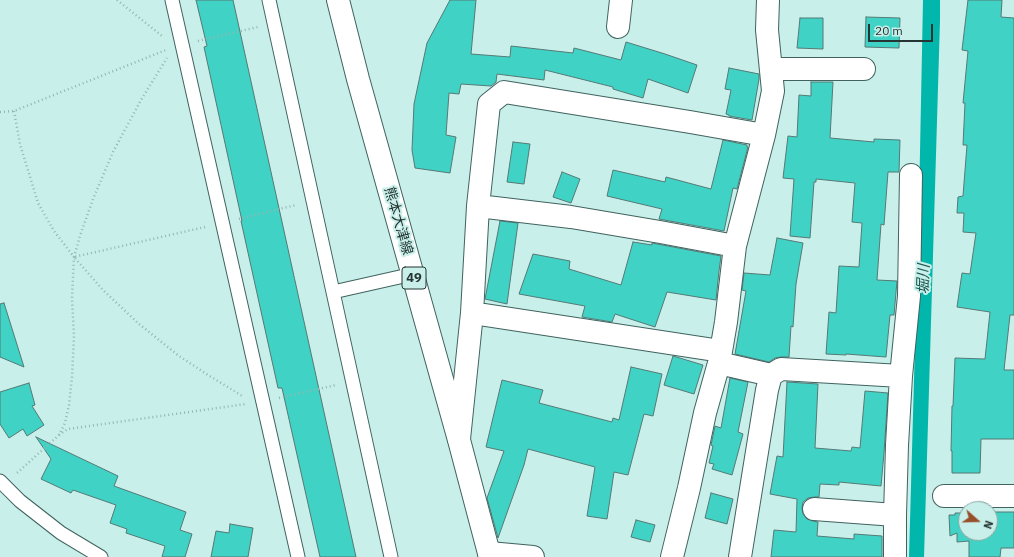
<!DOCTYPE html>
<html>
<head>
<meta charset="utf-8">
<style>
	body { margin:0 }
	#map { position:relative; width:1014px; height:557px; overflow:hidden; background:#c8efe9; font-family:"IBM Plex Sans",sans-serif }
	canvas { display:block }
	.north { position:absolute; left:958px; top:501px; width:40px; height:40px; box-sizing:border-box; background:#c8efe9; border:1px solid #87a5a0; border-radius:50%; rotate:110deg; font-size:11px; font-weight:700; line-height:16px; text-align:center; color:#253533 }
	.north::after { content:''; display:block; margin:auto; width:14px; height:18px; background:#97502a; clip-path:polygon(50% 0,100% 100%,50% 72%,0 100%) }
	.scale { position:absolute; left:868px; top:24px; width:65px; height:18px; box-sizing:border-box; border:2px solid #253533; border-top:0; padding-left:5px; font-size:12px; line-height:14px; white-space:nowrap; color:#253533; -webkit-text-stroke:3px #c8efe9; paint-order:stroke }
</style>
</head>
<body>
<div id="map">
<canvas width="1014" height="557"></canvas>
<div class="north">N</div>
<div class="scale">20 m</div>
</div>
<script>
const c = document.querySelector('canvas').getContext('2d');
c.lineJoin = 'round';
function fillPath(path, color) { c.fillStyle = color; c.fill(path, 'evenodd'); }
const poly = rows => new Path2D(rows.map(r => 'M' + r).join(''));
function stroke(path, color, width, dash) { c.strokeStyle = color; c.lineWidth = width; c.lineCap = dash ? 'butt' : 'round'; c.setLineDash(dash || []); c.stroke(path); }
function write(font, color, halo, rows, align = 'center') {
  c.font = font + ' "IBM Plex Sans","Noto Sans JP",sans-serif'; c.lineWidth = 4; c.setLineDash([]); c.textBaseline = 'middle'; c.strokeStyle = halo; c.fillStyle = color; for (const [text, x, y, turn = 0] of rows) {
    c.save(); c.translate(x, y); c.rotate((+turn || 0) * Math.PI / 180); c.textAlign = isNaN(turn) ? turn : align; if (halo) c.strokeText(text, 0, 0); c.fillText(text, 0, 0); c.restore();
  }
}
const water = poly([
	[923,0,940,0,940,20,924,557,909,557,919,203]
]);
const building = poly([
	[196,0,233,0,356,557,320,557,282,388,278,388,241,221,242,221,204,47,207,46,196,0],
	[450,0,476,0,471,54,510,57,511,46,573,53,574,48,621,60,626,42,665,54,697,65,688,93,648,79,643,98,613,89,613,87,545,70,544,80,497,74,496,82,491,86,461,84,459,94,449,93,446,135,456,137,450,173,415,168,412,150,414,104,427,43,450,0],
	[968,0,1002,0,1001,17,1014,18,1014,315,1010,315,1004,370,1014,370,1014,439,981,439,980,473,952,473,952,451,951,451,952,406,953,406,955,358,985,359,990,312,957,307,962,273,970,274,976,233,963,232,964,213,957,213,958,197,963,196,967,145,963,145,965,103,963,103,968,51,962,50,968,0],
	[866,17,900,18,899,48,865,47,866,17],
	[800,18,823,18,823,49,797,48,800,18],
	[729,68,759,74,759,79,752,120,729,116,729,115,726,114,731,90,725,89,729,68],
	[811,82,833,82,830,138,874,142,874,139,900,140,899,172,888,172,884,225,881,224,877,280,897,281,894,315,890,315,886,357,846,354,846,355,826,354,829,312,836,313,839,266,859,267,862,223,852,222,855,183,816,179,816,182,814,182,810,238,790,236,794,179,783,178,788,136,797,137,799,95,811,96,811,82],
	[723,140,747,145,747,147,748,147,737,189,733,188,724,231,659,219,662,209,607,196,613,170,665,182,666,177,711,189,723,140],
	[513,142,530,144,524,184,507,182,513,142],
	[562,172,580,179,571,203,553,197,562,172],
	[500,221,518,223,507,304,485,299,500,221],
	[777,238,803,243,796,284,793,327,791,326,789,357,781,357,775,358,769,362,735,354,746,291,742,290,744,273,770,275,777,238],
	[633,242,652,245,652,243,721,256,719,271,716,300,667,292,655,327,615,314,612,322,582,317,585,306,519,294,533,254,570,261,569,269,621,285,633,242],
	[4,303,24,367,0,357,0,304,4,303],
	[673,356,703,365,694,394,664,385,673,356],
	[631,367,662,374,653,416,644,414,628,475,614,472,607,519,587,516,595,467,528,449,524,465,498,538,487,498,504,451,486,447,502,380,543,390,539,403,612,422,613,418,619,420,631,367],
	[730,378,748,382,738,432,743,434,732,475,712,469,714,464,709,463,713,446,711,445,715,426,721,428,730,378],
	[787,382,818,384,815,448,851,451,852,447,860,448,865,391,888,393,884,453,881,486,839,482,839,485,820,484,819,497,815,497,808,498,803,502,802,508,803,514,807,519,813,521,818,522,817,536,854,539,854,534,882,536,882,557,771,557,774,530,796,532,797,499,770,494,777,456,783,457,787,382],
	[29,383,35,405,32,406,44,425,27,436,23,429,9,438,0,424,0,392,29,383],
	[36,437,118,476,114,486,186,512,180,530,192,534,185,557,162,557,165,546,126,533,127,529,110,523,116,505,73,490,71,493,41,479,51,459,36,437],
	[711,493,733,499,727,524,705,518,711,493],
	[990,512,1014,512,1014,548,1001,548,1000,557,969,557,969,541,957,542,957,533,950,536,949,515,955,515,955,513,966,513,966,533,990,533,990,512],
	[636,520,655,525,650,542,631,537,636,520],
	[230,524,253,528,248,557,211,557,216,531,229,533,230,524]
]);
const path = poly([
	[117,0,162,36],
	[198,41,258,27],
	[14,111,20,144,38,203,54,231,74,257,72,298,74,336,72,377,69,405,65,423,59,435,17,473],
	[0,112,14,111,166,50],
	[239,219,296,205],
	[205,227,74,257,103,290,139,324,179,356,208,375,244,397],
	[74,257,80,236,93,199,113,152,141,100,167,58],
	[279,398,336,385],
	[59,435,68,429,246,404]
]);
const lane = poly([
	[172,0,298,557],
	[269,0,333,292,413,274],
	[333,292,391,557],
	[0,481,20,501,61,533,101,557]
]);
const street = poly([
	[618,27,621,0],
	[771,69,864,69],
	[764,135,773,91,767,30,768,0],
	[478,206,571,217,660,232,735,246],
	[472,313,721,351],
	[719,363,771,375],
	[459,439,472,313,478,206,489,104,504,92,690,122,764,135,735,246,726,322,719,363,705,413,689,488,672,557],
	[944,496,1014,496],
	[814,509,895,515,895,557],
	[895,515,897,445,901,376,909,296,911,175],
	[489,553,533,557],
	[740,557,767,390,771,375,781,369,901,376]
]);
const primary = poly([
	[338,0,358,79,459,440,490,557]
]);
const shields = [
	[414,278,24]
];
const shieldNames = [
	["49",414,278]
];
const streetNames = [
	["熊本大津線",398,221,74]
];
const waterNames = [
	["堀川",924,279,-88]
];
fillPath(water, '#01b6aa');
fillPath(building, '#40d3c5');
stroke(building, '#557975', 1);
stroke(lane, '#40635f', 15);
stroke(street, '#40635f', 24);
stroke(primary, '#40635f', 24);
stroke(path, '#95b5b0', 2.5, [1, 3]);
stroke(lane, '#fff', 13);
stroke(street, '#fff', 22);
stroke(primary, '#fff', 22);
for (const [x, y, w] of shields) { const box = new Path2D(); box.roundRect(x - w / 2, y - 11, w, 22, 3); c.fillStyle = '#c8efe9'; c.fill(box); stroke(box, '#253533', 1); }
write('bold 13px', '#253533', null, shieldNames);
write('14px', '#253533', '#c8efe9', streetNames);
write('italic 15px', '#1c5751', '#c8efe9', waterNames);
</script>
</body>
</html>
